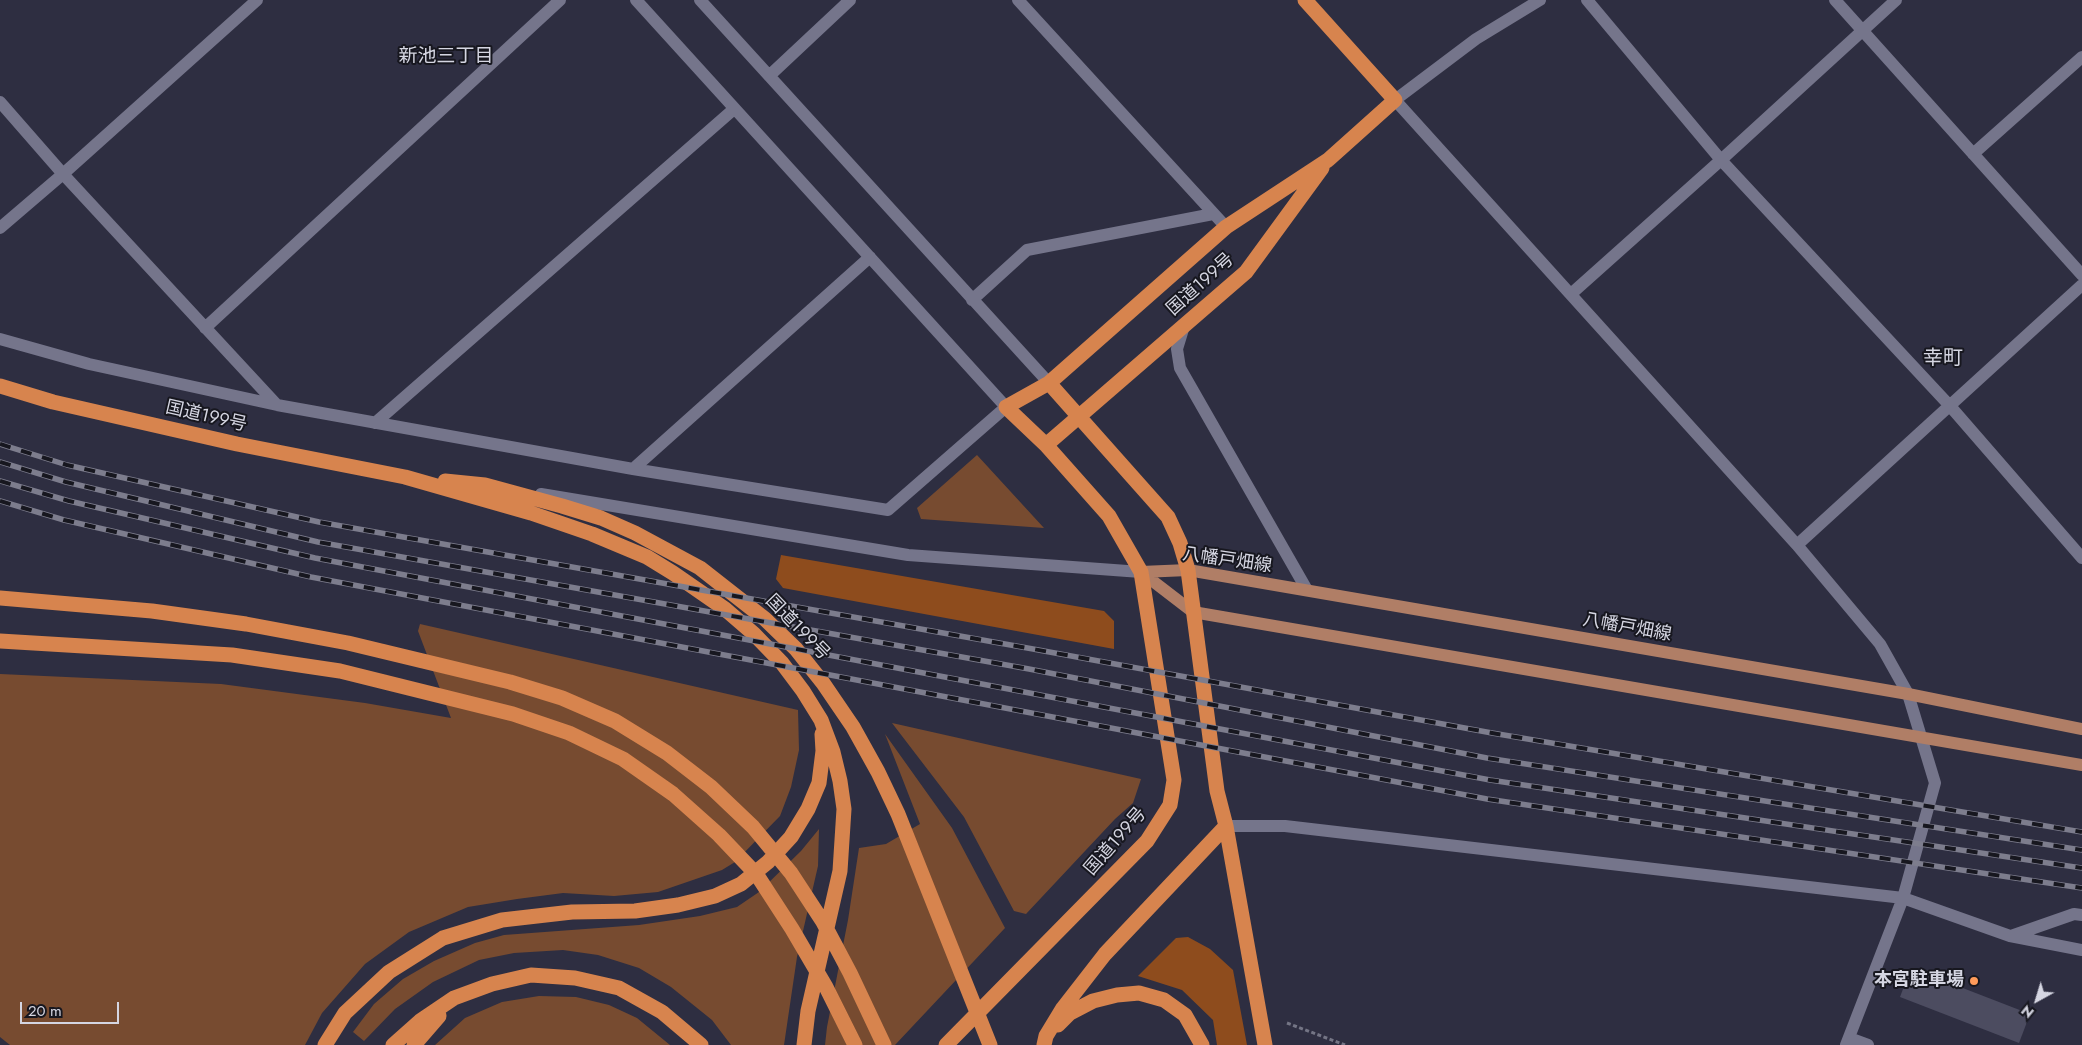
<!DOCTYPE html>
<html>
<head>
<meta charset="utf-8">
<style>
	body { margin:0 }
	#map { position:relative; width:2082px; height:1045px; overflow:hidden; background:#2e2e41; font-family:Jost,sans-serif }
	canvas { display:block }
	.north { position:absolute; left:2012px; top:975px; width:50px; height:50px; -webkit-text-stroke:4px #17171f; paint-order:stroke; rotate:219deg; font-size:14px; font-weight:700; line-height:20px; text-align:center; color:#d5d6e2 }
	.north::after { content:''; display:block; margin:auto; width:18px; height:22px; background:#d5d6e2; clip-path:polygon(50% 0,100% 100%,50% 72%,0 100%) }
	.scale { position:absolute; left:20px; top:1002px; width:99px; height:22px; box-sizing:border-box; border:2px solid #d5d6e2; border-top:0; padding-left:6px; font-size:15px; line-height:18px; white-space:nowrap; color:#d5d6e2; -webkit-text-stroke:4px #17171f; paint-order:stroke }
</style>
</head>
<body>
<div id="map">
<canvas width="2082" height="1045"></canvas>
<div class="north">N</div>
<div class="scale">20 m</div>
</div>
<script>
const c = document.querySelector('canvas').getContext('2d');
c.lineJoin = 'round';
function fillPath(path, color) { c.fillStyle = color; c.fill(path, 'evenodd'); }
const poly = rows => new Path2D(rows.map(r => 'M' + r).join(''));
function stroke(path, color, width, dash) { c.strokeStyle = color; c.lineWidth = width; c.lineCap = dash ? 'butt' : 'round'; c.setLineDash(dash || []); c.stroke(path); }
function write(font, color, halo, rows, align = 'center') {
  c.font = font + ' Jost,"Noto Sans JP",sans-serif'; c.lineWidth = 4; c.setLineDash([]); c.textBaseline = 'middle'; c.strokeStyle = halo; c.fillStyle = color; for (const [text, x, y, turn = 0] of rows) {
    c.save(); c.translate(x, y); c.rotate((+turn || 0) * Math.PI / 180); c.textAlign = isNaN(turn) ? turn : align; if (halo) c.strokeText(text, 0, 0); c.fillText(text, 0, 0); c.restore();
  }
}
const green = poly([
	[977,455,1044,528,921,519,917,508],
	[420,624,798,710,799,750,791,787,780,816,735,862,722,870,658,892,614,896,563,893,517,899,468,907,409,932,365,964,322,1013,305,1045,10,1045,0,1037,0,674,221,684,365,703,451,718,418,631],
	[892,723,1141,779,1133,803,1115,819,1026,914,1014,911,964,817],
	[885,734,952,828,1005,928,895,1045,825,1045,827,1027,848,920,859,848,886,844,920,824],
	[819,829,818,866,797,957,784,1045,731,1045,712,1020,671,987,639,968,598,955,563,950,514,953,479,960,433,982,395,1009,364,1041,353,1032,374,1004,403,979,434,961,475,943,504,935,639,925,700,916,737,907,759,892,801,851],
	[539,996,576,997,609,1005,637,1018,670,1045,435,1045,465,1018,502,1002]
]);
const forest = poly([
	[781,555,1104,611,1114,621,1114,649,783,588,776,579],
	[1188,937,1210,949,1233,970,1247,1045,1217,1045,1213,1020,1182,990,1138,976,1176,938]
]);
const building = poly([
	[1911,968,2030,1014,2019,1043,1900,997]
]);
const path = poly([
	[1287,1023,1345,1045]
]);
const minor = poly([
	[700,0,1049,383],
	[1018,0,1226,227],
	[1540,0,1476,39,1395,100,1797,545,1880,644,1908,694,1935,783,1903,898,1846,1045],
	[1587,0,1721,160,1950,406,2082,558],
	[1835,0,2082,275],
	[769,76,850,0],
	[0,102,63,174,277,405],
	[1973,154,2082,57],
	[0,228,63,174,257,0],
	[1571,294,1721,160,1896,0],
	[972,300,1027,250,1213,214],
	[1184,326,1177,349,1180,368,1307,590],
	[205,328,560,0],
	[0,339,89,364,277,405,633,469,888,510,1006,407,636,0],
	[375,423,734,109],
	[633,469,870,257],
	[541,494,908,555,1141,572],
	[1797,545,2082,285],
	[1226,826,1285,826,1903,898,2010,936,2082,950],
	[2011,936,2074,914,2082,915],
	[1849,1038,1868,1045]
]);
const major = poly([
	[1141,572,1193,612,2082,765],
	[1141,572,1188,570,1908,694,2082,729]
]);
const highway = poly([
	[1049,383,1168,517,1180,543,1188,570,1217,791,1226,826,1265,1045],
	[0,386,53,402,237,444,405,477,531,513,592,534,647,557,673,573,725,609,754,634,782,663,803,691,821,720,833,752,840,781,844,809,840,871,808,1011,804,1045],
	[1046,445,1246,272,1322,168],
	[445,481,485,485,562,506,601,518,635,533,700,568,765,619,796,649,823,683,853,727,878,772,898,814,990,1045],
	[0,598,152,611,246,624,348,643,510,682,562,698,615,721,667,753,711,787,753,827,791,873,823,922,850,973,884,1045],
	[0,641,232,655,340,671,513,714,569,733,623,759,673,794,719,835,757,875,792,929,826,987,855,1045],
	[1058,1025,1070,1013,1093,1001,1117,995,1139,993,1164,1000,1185,1015,1202,1045],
	[325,1045,345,1013,389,972,443,938,502,920,572,912,635,911,678,905,715,896,741,884,768,862,791,837,808,809,819,783,823,751,822,734],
	[393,1045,420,1021,454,998,492,984,531,975,575,978,619,988,662,1012,701,1045],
	[414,1045,439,1016],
	[946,1045,1147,841,1170,805,1174,780,1141,572,1109,516,1046,445,1006,407,1049,383,1226,227,1328,160,1395,100,1305,0],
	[1044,1045,1046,1036,1063,1008,1105,954,1226,826]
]);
const rail = poly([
	[0,444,67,465,319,522,1033,649,1492,733,2082,832],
	[0,462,66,482,318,542,1029,669,1487,758,2082,850],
	[0,481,69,501,315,558,1490,780,2082,868],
	[0,501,64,520,311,577,1487,799,2082,888]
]);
const markers = [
	[1974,981,5,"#ff9b5a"]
];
const streetNames = [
	["国道199号",1201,285,-42],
	["国道199号",206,417,13],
	["八幡戸畑線",1227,561,8],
	["国道199号",797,628,46],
	["八幡戸畑線",1627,628,10],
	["国道199号",1116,842,-49]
];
const poiNames = [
	["本宮駐車場",1964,981]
];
const neighbourhoodNames = [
	["新池三丁目",446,57]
];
const quarterNames = [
	["幸町",1943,359]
];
fillPath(green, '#774b30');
fillPath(forest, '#8e4c1d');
fillPath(building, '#4c4c60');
stroke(path, '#747585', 3, [4, 2.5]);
stroke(minor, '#75758b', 12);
stroke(major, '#b07e66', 12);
stroke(highway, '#d7844e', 15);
stroke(rail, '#7d7d8d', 5.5);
stroke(rail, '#17171f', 4, [11]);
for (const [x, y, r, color] of markers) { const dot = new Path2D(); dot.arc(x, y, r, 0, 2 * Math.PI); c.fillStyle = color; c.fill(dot); stroke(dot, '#17171f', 2); }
write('18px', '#d5d6e2', '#17171f', streetNames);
write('bold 18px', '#d5d6e2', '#17171f', poiNames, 'right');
write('19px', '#d5d6e2', '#17171f', neighbourhoodNames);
write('20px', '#d5d6e2', '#17171f', quarterNames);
</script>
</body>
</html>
